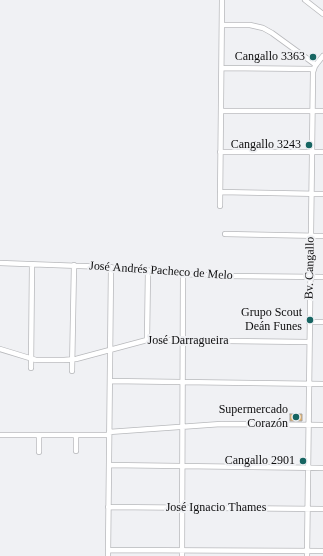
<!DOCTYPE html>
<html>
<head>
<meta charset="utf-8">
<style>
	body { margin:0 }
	canvas { display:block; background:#f0f1f4 }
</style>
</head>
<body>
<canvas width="323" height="556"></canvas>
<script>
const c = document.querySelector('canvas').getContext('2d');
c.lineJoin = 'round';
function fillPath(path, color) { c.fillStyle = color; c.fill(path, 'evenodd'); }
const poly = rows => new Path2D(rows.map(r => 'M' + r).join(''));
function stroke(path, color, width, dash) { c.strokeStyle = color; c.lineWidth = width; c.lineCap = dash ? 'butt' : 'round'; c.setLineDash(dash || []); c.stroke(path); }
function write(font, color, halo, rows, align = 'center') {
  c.font = font + ' Georgia,serif'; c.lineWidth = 4; c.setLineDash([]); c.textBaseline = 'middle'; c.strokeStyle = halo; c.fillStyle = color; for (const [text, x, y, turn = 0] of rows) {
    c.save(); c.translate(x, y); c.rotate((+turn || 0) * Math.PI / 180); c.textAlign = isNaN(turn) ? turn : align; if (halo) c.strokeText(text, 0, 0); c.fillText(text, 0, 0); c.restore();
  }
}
const building = poly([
	[290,414,302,414,302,421,290,421,290,414]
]);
const minor = poly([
	[305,0,323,14],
	[222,25,250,25,263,28,272,33,316,65],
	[222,68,314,69],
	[221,111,323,111],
	[220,152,323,152],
	[220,192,323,194],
	[220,206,222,0],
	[225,234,323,236],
	[0,263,107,267,183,274,226,276,323,277],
	[309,322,323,322],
	[147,340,148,270],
	[0,349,36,360,64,360,76,359,147,340,309,342],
	[31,368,32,264],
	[72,371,74,265],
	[110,381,323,384],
	[109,432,221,424,323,425],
	[0,435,109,435],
	[76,435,76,451],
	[39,452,39,435],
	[109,465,323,468],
	[108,507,323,509],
	[108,550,323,551],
	[108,556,111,267],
	[182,556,183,274],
	[307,556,313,72,315,66,323,56]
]);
const markers = [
	[313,57,4,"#176562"],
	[309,145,4,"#176562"],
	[310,320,4,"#176562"],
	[296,417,4,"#176562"],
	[303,461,4,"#176562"]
];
const poiNames = [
	["Cangallo 3363",305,57],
	["Cangallo 3243",301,145],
	["Grupo Scout",302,313],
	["Deán Funes",302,327],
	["Supermercado",288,410],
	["Corazón",288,424],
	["Cangallo 2901",295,461]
];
const streetNames = [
	["Bv. Cangallo",310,268,-89],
	["José Andrés Pacheco de Melo",161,271,4],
	["José Darragueira",188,341],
	["José Ignacio Thames",216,508]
];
fillPath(building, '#ebb25e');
stroke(building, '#a4a2a0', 1);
stroke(minor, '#b8b9bc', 6);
stroke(minor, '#fff', 4.5);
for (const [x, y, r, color] of markers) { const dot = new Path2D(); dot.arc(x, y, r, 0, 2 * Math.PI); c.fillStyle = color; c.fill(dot); stroke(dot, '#f0f1f4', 1.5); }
write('12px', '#0d0d0e', '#f0f1f4', poiNames, 'right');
write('12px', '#0d0d0e', '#f0f1f4', streetNames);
</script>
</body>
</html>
